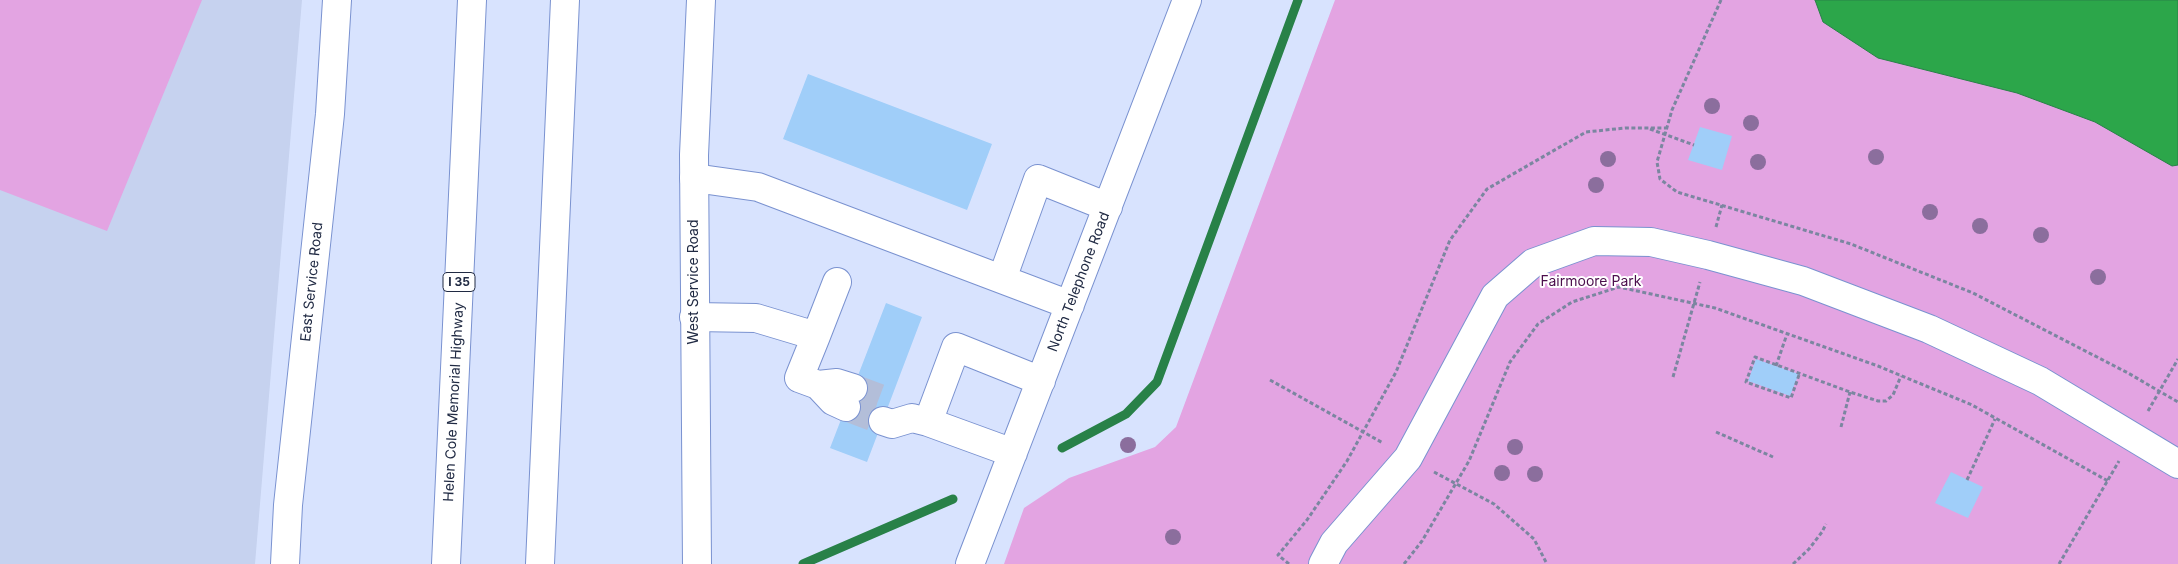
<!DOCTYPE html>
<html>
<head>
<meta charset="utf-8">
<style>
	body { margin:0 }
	canvas { display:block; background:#d8e3fe }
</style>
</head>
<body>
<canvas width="2178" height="564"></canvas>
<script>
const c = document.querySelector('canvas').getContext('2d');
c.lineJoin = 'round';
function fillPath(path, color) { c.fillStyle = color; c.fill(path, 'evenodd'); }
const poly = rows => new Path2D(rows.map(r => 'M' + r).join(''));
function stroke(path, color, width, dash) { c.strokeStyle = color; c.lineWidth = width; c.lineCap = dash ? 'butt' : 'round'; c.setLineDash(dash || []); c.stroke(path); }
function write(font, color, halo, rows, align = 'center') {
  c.font = font + ' Inter,sans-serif'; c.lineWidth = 4; c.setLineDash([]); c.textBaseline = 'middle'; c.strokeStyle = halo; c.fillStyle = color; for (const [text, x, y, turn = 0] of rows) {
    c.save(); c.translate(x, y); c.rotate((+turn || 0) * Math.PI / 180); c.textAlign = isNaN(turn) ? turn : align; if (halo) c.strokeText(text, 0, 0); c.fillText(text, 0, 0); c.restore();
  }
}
const built = poly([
	[0,0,302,0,255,564,0,564]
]);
const green = poly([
	[0,0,202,0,107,231,0,190],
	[1335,0,2178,0,2178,564,1004,564,1024,508,1069,478,1155,447,1176,427]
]);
const water = poly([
	[1815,0,2178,0,2178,165,2172,166,2095,122,2017,93,1878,58,1823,22,1815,0]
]);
const stream = poly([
	[1062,448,1126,414,1157,382,1298,0],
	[803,564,953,499]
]);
const building = poly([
	[808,74,992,144,967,210,783,139],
	[1700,127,1732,136,1722,170,1688,160],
	[886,303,922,317,867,462,830,448],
	[1756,359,1799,374,1790,396,1748,381],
	[1951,472,1983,487,1968,518,1935,503]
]);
const minorTunnel = poly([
	[853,388,890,402],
	[846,407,883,421]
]);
const path = poly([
	[1721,0,1672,110,1657,162,1660,179,1677,192,1851,244,1973,293,2128,373,2178,402],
	[1650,129,1694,145],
	[1716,227,1722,205],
	[1776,366,1787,334],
	[1799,375,1791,398,1746,382,1755,357,1850,392,1878,401,1886,401,1893,395,1901,376],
	[1673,377,1700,282],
	[1270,380,1383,443],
	[2148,411,2178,359],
	[1841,427,1850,392],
	[1716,432,1773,457],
	[1434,472,1494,504,1534,539,1547,564],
	[1967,480,1995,419],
	[1289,564,1278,555,1307,520,1347,461,1396,372,1450,240,1487,189,1586,132,1625,128,1666,128],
	[1404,564,1422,541,1469,461,1510,362,1538,324,1572,302,1619,287,1715,308,1878,366,1972,405,2108,481],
	[1793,564,1809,549,1822,532,1826,524],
	[2059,564,2119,461]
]);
const minor = poly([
	[694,178,758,187,1070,305],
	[1002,279,1038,179,1108,207],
	[694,317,756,318,816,336,799,378,818,385],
	[816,336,837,282],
	[846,407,833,401,818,385,837,383,853,388],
	[883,421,892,424,912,418,928,422],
	[1013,453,928,422,956,347,1041,381],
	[970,564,1187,0],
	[1323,564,1334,543,1408,458,1495,296,1533,263,1594,241,1651,242,1708,255,1803,281,1929,329,2040,381,2178,464]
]);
const major = poly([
	[285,564,288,505,330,114,337,0],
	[697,564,694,155,701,0]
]);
const highway = poly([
	[446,564,472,0],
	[540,564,565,0]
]);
const trees = [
	[1712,106],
	[1751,123],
	[1876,157],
	[1608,159],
	[1758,162],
	[1596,185],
	[1930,212],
	[1980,226],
	[2041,235],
	[2098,277],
	[1128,445],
	[1515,447],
	[1502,473],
	[1535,474],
	[1173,537]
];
const shields = [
	[459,282,32]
];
const shieldNames = [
	["I 35",459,282]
];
const streetNames = [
	["East Service Road",312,282,-84],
	["West Service Road",694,282,-90],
	["North Telephone Road",1079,282,-69],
	["Helen Cole Memorial Highway",454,402,-87]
];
const parkNames = [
	["Fairmoore Park",1591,282]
];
fillPath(built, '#c6d2ef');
fillPath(green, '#e3a4e2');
fillPath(water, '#2ca64a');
stroke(water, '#288148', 1);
stroke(stream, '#288148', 9);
fillPath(building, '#a0cef9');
stroke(minorTunnel, '#b3bed9', 28, [28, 14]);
stroke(minor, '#7a92d0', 30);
stroke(major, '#7a92d0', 30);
stroke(highway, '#7a92d0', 30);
stroke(path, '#7b86a0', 3, [4, 2.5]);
stroke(minor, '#fff', 28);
stroke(major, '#fff', 28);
stroke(highway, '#fff', 28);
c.fillStyle = '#8b6e9d';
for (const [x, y] of trees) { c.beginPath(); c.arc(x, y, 8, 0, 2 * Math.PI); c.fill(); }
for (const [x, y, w] of shields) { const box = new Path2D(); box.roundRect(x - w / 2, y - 9.5, w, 19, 4); c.fillStyle = '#fff'; c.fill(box); stroke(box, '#202a43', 1); }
write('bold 12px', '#202a43', null, shieldNames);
write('14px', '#202a43', '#fff', streetNames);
write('14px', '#4c0f4d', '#fff', parkNames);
</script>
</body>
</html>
